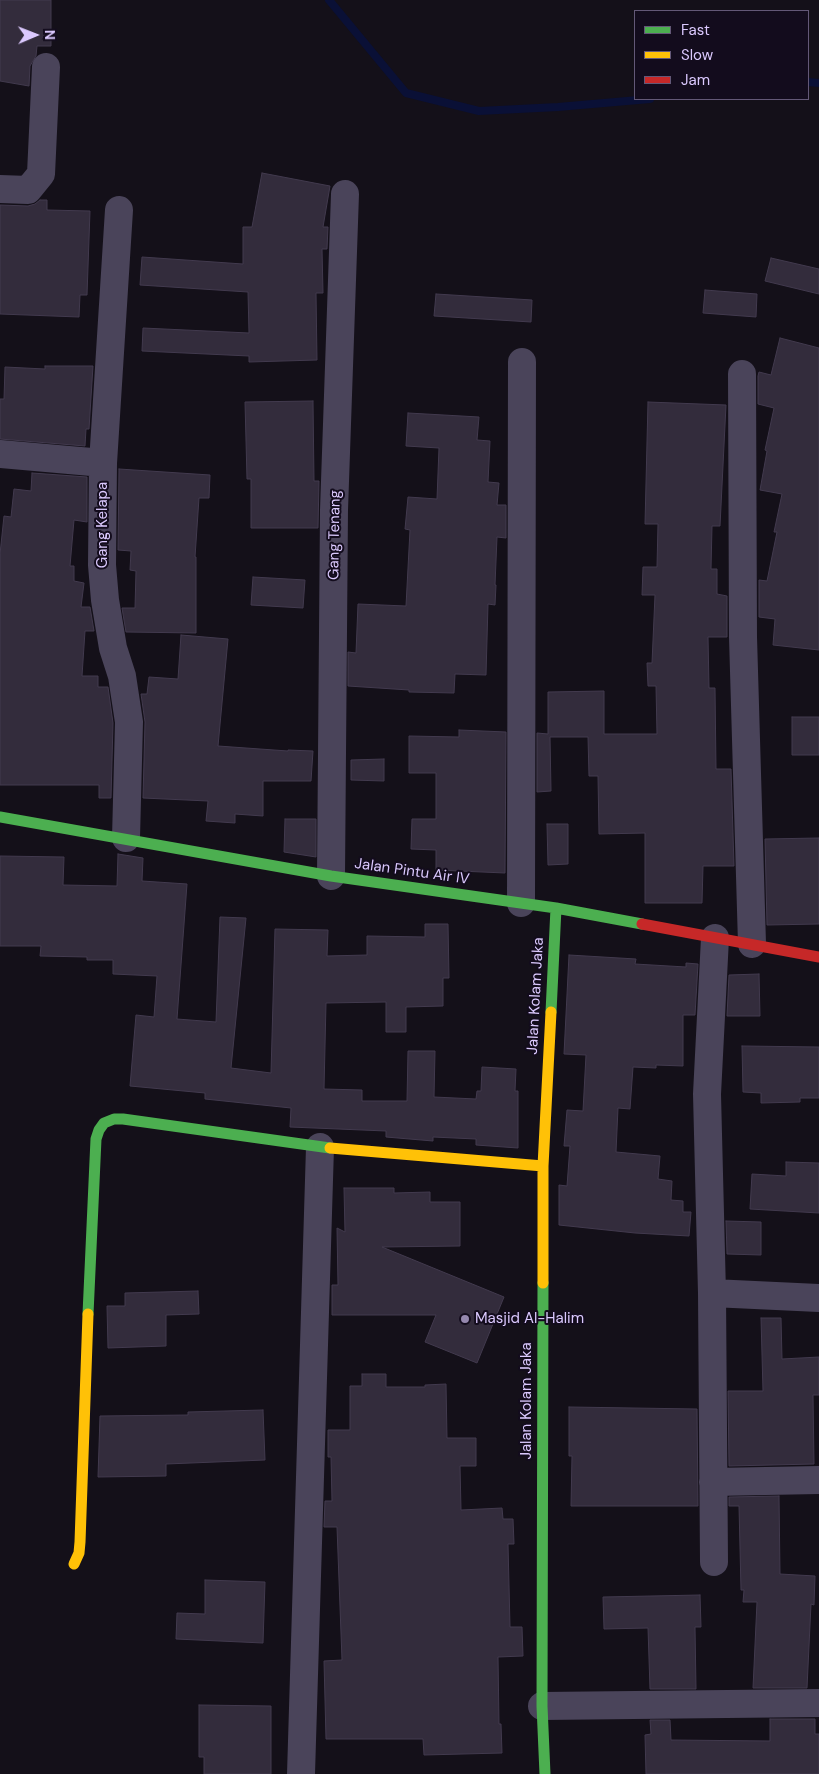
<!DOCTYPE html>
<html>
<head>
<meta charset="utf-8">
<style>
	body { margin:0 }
	#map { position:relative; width:819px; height:1774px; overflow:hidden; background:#141019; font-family:"DM Sans",sans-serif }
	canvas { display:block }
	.legend { position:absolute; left:634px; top:10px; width:175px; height:90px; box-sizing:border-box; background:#130c1d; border:1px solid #635877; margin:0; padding:6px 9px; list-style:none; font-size:15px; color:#dbc9fe }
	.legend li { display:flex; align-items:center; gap:10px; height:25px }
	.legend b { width:25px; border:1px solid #635877 }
	.north { position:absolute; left:10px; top:10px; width:50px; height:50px; -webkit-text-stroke:4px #130c1d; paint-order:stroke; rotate:89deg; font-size:14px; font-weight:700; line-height:20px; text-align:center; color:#dbc9fe }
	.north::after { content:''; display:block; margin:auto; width:18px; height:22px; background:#dbc9fe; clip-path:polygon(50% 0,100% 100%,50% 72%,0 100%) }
</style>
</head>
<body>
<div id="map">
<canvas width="819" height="1774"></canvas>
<ul class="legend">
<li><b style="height:6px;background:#4caf50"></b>Fast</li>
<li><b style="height:6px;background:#ffc107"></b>Slow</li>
<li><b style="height:6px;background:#c62828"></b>Jam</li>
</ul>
<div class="north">N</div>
</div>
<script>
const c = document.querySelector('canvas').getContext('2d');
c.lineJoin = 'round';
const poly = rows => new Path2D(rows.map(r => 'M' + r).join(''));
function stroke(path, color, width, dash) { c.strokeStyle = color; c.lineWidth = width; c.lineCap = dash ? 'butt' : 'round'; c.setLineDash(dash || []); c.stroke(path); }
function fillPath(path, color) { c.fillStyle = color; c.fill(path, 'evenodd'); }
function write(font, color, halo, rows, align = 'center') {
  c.font = font + ' "DM Sans",sans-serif'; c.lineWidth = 4; c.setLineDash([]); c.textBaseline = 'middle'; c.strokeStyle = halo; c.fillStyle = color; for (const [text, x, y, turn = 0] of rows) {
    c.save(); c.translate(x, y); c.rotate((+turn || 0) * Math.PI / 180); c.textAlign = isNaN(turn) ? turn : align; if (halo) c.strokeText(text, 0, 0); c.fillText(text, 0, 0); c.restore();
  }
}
const stream = poly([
	[329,0,406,93,479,111,558,107,650,99],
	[808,82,819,83]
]);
const building = poly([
	[0,0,51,0,51,46,37,46,36,56,30,66,29,86,0,81,0,0],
	[262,173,330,186,323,227,328,227,327,249,322,249,323,293,316,293,317,360,249,362,249,356,142,351,143,328,249,333,248,292,140,285,142,257,243,264,243,227,252,227,262,173],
	[40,200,47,200,47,210,90,211,87,295,80,295,79,317,0,314,0,205,28,206,35,204,40,200],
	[771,258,819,269,819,294,765,281,771,258],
	[705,290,757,294,756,317,703,313,705,290],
	[436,294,532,300,531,322,434,316,436,294],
	[780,338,819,348,819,650,773,645,775,619,759,617,759,580,767,581,777,532,774,532,782,494,760,490,767,451,765,450,774,408,758,404,758,376,759,372,771,375,780,338],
	[45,366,93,366,89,429,86,429,85,446,0,439,0,399,4,399,5,367,45,369,45,366],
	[313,401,314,481,319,481,318,528,251,528,251,479,247,479,245,402,313,401],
	[648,402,726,405,720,526,712,526,711,569,717,569,717,594,727,596,727,637,708,637,709,688,715,688,716,769,731,769,734,866,703,866,702,903,645,903,645,833,599,834,598,776,589,776,588,737,550,737,551,791,537,792,537,733,548,734,548,692,604,691,604,734,657,734,656,686,648,686,647,663,652,663,655,595,642,595,643,567,657,567,658,524,645,524,648,402],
	[408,413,479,417,477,440,490,441,488,482,499,483,497,505,506,505,506,538,497,537,495,585,496,585,495,605,488,604,486,675,455,674,454,693,409,692,409,690,348,686,348,652,356,653,358,604,406,606,410,530,405,529,408,497,437,499,439,448,406,446,408,413],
	[119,469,210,475,209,498,199,498,195,557,196,557,196,633,126,632,122,608,135,608,136,571,130,570,131,551,118,550,119,469],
	[32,473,87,477,87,522,74,520,70,566,74,566,74,581,84,583,81,607,90,607,94,631,85,631,82,676,98,676,98,687,108,687,113,723,111,798,99,798,99,785,0,785,0,554,4,516,11,517,14,489,31,491,32,473],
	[253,577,305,580,303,608,251,605,253,577],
	[181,635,228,639,218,746,288,751,288,750,313,751,311,781,263,781,263,816,235,814,235,823,206,821,208,801,143,798,145,722,141,694,147,694,149,677,178,679,181,635],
	[792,717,819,717,819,755,792,755,792,717],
	[459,730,506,732,505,873,436,870,436,850,411,849,412,819,436,819,436,773,409,773,409,736,459,737,459,730],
	[384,759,384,781,351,780,351,760,384,759],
	[285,819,316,819,316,857,284,852,285,819],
	[547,824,568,824,568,864,548,865,547,824],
	[819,838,819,924,767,925,765,839,819,838],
	[118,854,143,858,142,881,187,884,177,1019,216,1022,220,917,246,918,231,1068,271,1073,275,929,328,930,327,956,367,955,367,936,425,937,425,924,448,924,449,978,443,978,443,1006,406,1007,406,1032,386,1032,386,1002,326,1003,324,1089,362,1090,362,1101,407,1101,408,1051,435,1051,434,1097,476,1099,477,1091,481,1091,482,1067,516,1069,515,1091,518,1091,518,1148,476,1145,476,1139,433,1137,433,1141,386,1137,386,1131,290,1127,291,1108,205,1099,205,1093,130,1086,136,1015,154,1017,157,976,113,974,113,960,87,960,87,957,40,956,41,946,0,946,0,856,64,857,63,885,117,886,118,854],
	[569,955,636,959,635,964,686,967,686,963,698,964,695,1015,683,1015,683,1066,656,1065,656,1068,633,1067,630,1109,618,1108,616,1152,660,1156,658,1179,672,1181,671,1200,683,1201,683,1212,691,1212,689,1236,635,1233,559,1225,559,1185,567,1186,570,1146,564,1146,567,1110,583,1111,586,1055,564,1054,569,955],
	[759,974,760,1016,727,1016,729,975,759,974],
	[742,1046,819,1047,819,1098,800,1098,800,1102,761,1103,761,1093,743,1092,742,1046],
	[786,1162,819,1163,819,1213,750,1209,752,1174,786,1176,786,1162],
	[344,1188,394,1188,394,1193,430,1192,430,1202,460,1202,460,1246,382,1247,504,1297,477,1363,425,1342,436,1315,332,1315,332,1285,338,1285,337,1228,345,1232,344,1188],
	[726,1221,761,1222,761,1255,727,1254,726,1221],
	[198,1291,199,1314,166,1315,166,1346,108,1348,107,1306,125,1306,125,1293,198,1291],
	[761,1318,781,1318,782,1359,819,1357,819,1395,813,1395,814,1464,729,1466,728,1391,763,1391,761,1318],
	[362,1374,386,1374,386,1387,425,1387,425,1385,446,1384,447,1438,476,1438,476,1466,460,1466,461,1510,502,1508,503,1519,513,1519,514,1544,508,1544,510,1627,522,1627,523,1656,498,1657,499,1724,501,1724,502,1753,424,1755,423,1739,326,1739,324,1661,342,1660,337,1527,324,1527,325,1501,332,1501,331,1457,328,1457,328,1430,350,1430,350,1386,362,1386,362,1374],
	[569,1407,697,1409,698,1506,571,1506,572,1456,569,1456,569,1407],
	[263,1410,265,1460,166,1464,166,1476,98,1477,100,1416,188,1415,188,1412,263,1410],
	[779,1496,780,1574,815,1576,814,1605,811,1604,807,1688,753,1688,757,1602,743,1602,744,1590,741,1590,739,1506,729,1506,729,1497,779,1496],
	[205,1580,265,1582,263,1643,176,1639,177,1613,205,1614,205,1580],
	[700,1595,701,1627,695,1627,696,1689,650,1689,648,1628,604,1629,603,1597,700,1595],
	[199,1705,271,1706,271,1774,204,1774,204,1757,199,1757,199,1705],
	[770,1719,815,1719,815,1734,819,1734,819,1774,646,1774,645,1735,651,1734,650,1720,670,1720,671,1740,770,1741,770,1719]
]);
const street = poly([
	[0,189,28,190,41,174,46,67],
	[119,210,103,463,102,565,105,600,113,648,122,676,129,722,126,838],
	[742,374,743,637,752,944],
	[0,454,103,463],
	[331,876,334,510,345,194],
	[521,903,522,362],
	[712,1293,819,1298],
	[713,1482,819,1480],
	[714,1562,712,1293,707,1094,715,938],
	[542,1706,819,1703],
	[301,1774,320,1147]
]);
const fast = poly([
	[0,817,331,876,556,908,642,924],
	[551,1012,556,908],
	[543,1283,542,1706,545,1774],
	[88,1314,96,1139,99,1130,104,1123,114,1119,123,1119,330,1148]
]);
const slow = poly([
	[330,1148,543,1166],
	[543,1283,543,1166,551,1012],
	[74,1564,79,1553,80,1542,88,1314]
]);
const jam = poly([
	[642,924,819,957]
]);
const markers = [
	[465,1319,5,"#9588ae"]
];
const streetNames = [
	["Gang Kelapa",103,525,-90],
	["Gang Tenang",335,535,-89],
	["Jalan Pintu Air IV",412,872,8],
	["Jalan Kolam Jaka",536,996,-87],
	["Jalan Kolam Jaka",527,1401,-90]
];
const poiNames = [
	["Masjid Al-Halim",475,1319]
];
stroke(stream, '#0a1036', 8);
fillPath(building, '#332c3c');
stroke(building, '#423a4e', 1);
stroke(street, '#4a445a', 28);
stroke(fast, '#4caf50', 11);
stroke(slow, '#ffc107', 11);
stroke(jam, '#c62828', 11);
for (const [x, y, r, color] of markers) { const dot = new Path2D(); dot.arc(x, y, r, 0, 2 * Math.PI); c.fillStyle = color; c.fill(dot); stroke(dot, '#130c1d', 2); }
write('15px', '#dbc9fe', '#130c1d', streetNames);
write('15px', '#dbc9fe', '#130c1d', poiNames, 'left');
</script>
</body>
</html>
